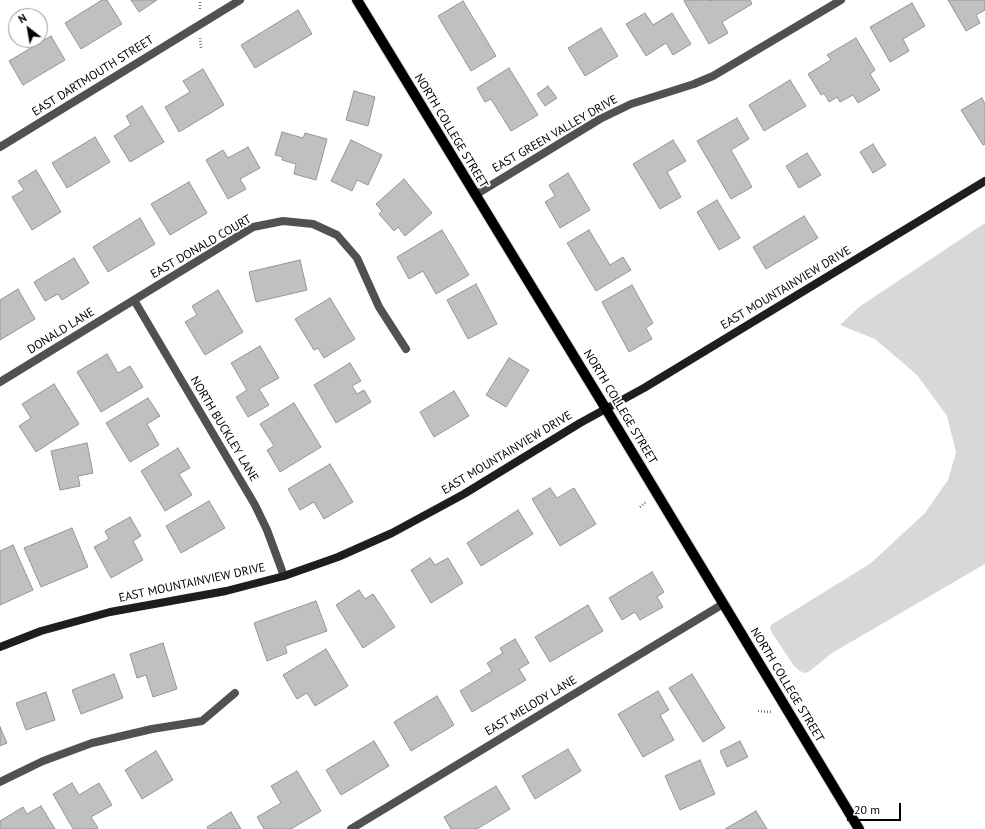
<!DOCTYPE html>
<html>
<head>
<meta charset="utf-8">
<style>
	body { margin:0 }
	#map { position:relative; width:985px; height:829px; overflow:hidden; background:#fff; font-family:"PT Sans",sans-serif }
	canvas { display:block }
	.north { position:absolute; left:8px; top:8px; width:40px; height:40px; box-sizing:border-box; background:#fff; border:1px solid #999; border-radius:50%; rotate:329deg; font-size:11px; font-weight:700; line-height:16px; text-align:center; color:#000 }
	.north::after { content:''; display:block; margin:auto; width:14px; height:18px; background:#000; clip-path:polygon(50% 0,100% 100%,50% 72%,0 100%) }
	.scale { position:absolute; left:847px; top:803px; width:54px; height:18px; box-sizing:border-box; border:2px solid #000; border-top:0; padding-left:5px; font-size:12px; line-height:14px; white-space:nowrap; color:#000; -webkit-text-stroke:3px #fff; paint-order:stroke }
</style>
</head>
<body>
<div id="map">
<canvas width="985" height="829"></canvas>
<div class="north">N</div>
<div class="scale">20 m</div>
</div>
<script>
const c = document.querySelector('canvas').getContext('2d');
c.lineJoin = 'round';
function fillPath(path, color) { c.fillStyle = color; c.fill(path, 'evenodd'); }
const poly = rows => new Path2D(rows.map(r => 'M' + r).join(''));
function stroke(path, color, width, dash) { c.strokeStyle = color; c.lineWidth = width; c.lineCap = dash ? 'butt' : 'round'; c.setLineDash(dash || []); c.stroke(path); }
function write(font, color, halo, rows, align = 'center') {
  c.font = font + ' "PT Sans",sans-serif'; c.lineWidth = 4; c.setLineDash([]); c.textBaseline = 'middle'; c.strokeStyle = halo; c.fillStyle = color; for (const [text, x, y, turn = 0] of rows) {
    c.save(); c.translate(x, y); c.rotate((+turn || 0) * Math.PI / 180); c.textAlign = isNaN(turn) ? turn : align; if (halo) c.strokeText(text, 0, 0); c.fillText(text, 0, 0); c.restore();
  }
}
const green = poly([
	[985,223,985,564,832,653,810,671,805,673,800,671,794,666,772,633,770,628,771,625,871,563,925,513,948,480,956,452,947,416,917,375,875,339,840,325,859,307]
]);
const building = poly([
	[102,0,107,0,122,24,81,49,65,23,102,0],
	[131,0,157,0,139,12,131,0],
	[686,0,710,0,711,1,712,0,750,0,752,4,722,22,728,33,709,44,684,1,686,0],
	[948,0,985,0,985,10,976,15,980,23,966,31,948,0],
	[463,1,496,56,471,71,438,16,463,1],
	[912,3,925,26,903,39,909,51,890,62,870,27,912,3],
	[298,10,312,34,255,68,241,45,298,10],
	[645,13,653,25,672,13,691,44,673,55,666,43,646,56,626,24,645,13],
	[601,28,618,56,585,76,568,48,601,28],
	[51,36,65,60,23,85,9,61,51,36],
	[856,38,875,70,870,74,880,90,858,103,853,95,840,102,837,97,829,102,824,93,821,95,808,74,831,60,827,55,856,38],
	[509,68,538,115,511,131,491,99,485,102,477,88,509,68],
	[203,69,224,105,179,132,165,107,190,92,183,81,203,69],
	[790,80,806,106,764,131,749,105,790,80],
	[548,86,557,98,545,106,537,94,548,86],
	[354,91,375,97,368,126,346,120,354,91],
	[982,98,985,104,985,144,983,145,961,110,982,98],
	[142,106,164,142,130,162,114,136,131,125,126,116,142,106],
	[737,118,749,139,731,150,752,187,731,199,697,141,737,118],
	[282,132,303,138,305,133,327,139,316,180,294,174,296,164,282,160,283,157,275,155,282,132],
	[95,137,110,162,67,188,52,163,95,137],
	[351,140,382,155,368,185,357,180,352,191,331,181,351,140],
	[673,140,686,161,667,172,681,197,660,209,633,164,673,140],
	[873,144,886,165,873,173,860,152,873,144],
	[248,147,260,168,240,179,246,189,228,199,206,160,223,150,228,158,248,147],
	[807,153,821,175,799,188,786,166,807,153],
	[36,170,61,212,32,230,12,197,24,190,18,181,36,170],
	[568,173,590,210,560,228,545,202,555,196,549,185,568,173],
	[404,179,432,213,405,236,398,227,394,231,379,214,382,211,376,204,404,179],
	[189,182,207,213,170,235,151,204,189,182],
	[717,200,740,238,719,250,697,212,717,200],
	[804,216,818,238,766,269,753,247,804,216],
	[140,218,155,244,108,272,93,247,140,218],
	[442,230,469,275,436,294,423,271,409,279,397,257,442,230],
	[589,230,610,265,623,257,631,270,596,291,567,243,589,230],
	[74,258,89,283,62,300,58,294,45,301,34,282,74,258],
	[300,260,307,290,256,302,249,272,300,260],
	[476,284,497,324,468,339,447,300,476,284],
	[632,285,653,323,646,328,652,339,629,352,602,302,632,285],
	[18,289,35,319,0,340,0,300,18,289],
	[218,290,243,332,205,355,185,322,197,315,192,306,218,290],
	[330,298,355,339,324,358,318,348,314,350,295,319,330,298],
	[260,346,279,378,259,389,269,405,248,417,236,397,247,390,231,363,260,346],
	[107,354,118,373,130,366,143,387,101,412,77,372,107,354],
	[509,358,529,370,506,407,486,395,509,358],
	[350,363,361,381,352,386,357,394,364,390,371,402,336,423,314,385,350,363],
	[54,384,79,424,36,452,19,426,31,418,22,404,54,384],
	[454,391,469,416,434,437,420,412,454,391],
	[148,398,160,416,147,424,159,445,130,462,106,423,148,398],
	[294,403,321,447,280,472,267,450,274,446,260,424,294,403],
	[87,443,93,473,78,476,80,486,60,490,51,451,87,443],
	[178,448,190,468,179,474,192,495,165,511,141,471,178,448],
	[330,464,353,502,324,519,314,502,300,510,288,489,330,464],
	[550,488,557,498,574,488,596,524,560,546,532,499,550,488],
	[209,501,225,528,181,553,166,526,209,501],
	[518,510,533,534,481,566,467,543,518,510],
	[130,517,141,536,133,541,143,560,111,578,94,547,109,539,105,531,130,517],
	[72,528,88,567,41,587,24,548,72,528],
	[13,545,33,590,0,605,0,551,13,545],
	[430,558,435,565,448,558,463,583,431,603,411,570,430,558],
	[652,572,664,592,657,597,663,607,640,620,635,612,622,620,609,598,652,572],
	[359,590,365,599,373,594,395,627,363,648,336,605,359,590],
	[316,601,327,631,285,646,287,653,267,661,254,623,316,601],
	[588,605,603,631,550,662,535,637,588,605],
	[515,639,529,663,519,669,526,680,472,712,460,691,492,671,487,663,503,653,500,648,515,639],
	[163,643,177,689,153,697,146,675,137,678,130,654,163,643],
	[326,649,348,686,315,706,307,693,297,699,283,675,326,649],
	[114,674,123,698,81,714,72,690,114,674],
	[692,674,725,728,703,742,669,688,692,674],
	[658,691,669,710,660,715,674,740,643,757,618,714,658,691],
	[46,692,55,720,26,730,16,703,46,692],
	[437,696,454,725,411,751,394,722,437,696],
	[0,727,7,743,0,746,0,727],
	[374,741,389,766,341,795,326,770,374,741],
	[740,741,748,757,727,767,720,751,740,741],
	[568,749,581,771,535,799,522,776,568,749],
	[156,751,173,780,142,799,125,770,156,751],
	[700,760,715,794,680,810,665,776,700,760],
	[297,771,321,811,291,829,264,829,257,817,281,803,271,786,297,771],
	[72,783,79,795,99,783,112,805,91,817,98,828,97,829,73,829,53,794,72,783],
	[496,786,510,809,477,829,451,829,444,817,496,786],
	[41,806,55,829,0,829,0,821,23,807,27,814,41,806],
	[756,811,767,829,725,829,756,811],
	[231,812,241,829,208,829,207,827,231,812]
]);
const path = poly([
	[200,9,200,0],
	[200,38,201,48],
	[640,507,646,502],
	[758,711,772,712]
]);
const street = poly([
	[0,147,240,0],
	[475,195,600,119,631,104,694,84,713,76,841,0],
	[134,300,255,505,267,530,284,576],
	[0,382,253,227,283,221,313,224,337,235,357,258,379,307,406,349],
	[0,782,43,761,92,743,152,729,202,721,235,693],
	[351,829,723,604]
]);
const secondary = poly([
	[0,647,41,631,110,612,226,591,284,576,338,557,392,533,464,494,580,423,644,388,985,181]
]);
const primary = poly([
	[357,0,606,409,859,829]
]);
const streetNames = [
	["EAST DARTMOUTH STREET",93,76,-32],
	["NORTH COLLEGE STREET",451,131,59],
	["EAST GREEN VALLEY DRIVE",555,134,-30],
	["EAST DONALD COURT",201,247,-30],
	["EAST MOUNTAINVIEW DRIVE",786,288,-31],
	["DONALD LANE",61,331,-32],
	["NORTH COLLEGE STREET",620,407,59],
	["NORTH BUCKLEY LANE",224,429,59],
	["EAST MOUNTAINVIEW DRIVE",507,453,-31],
	["EAST MOUNTAINVIEW DRIVE",192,583,-12],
	["NORTH COLLEGE STREET",787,685,59],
	["EAST MELODY LANE",531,706,-31]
];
fillPath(green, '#d8d8d8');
fillPath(building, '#c0c0c0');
stroke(building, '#959595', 1);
stroke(primary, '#dbdbdb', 12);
stroke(path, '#737373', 2.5, [1, 2]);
stroke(street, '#515151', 8);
stroke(secondary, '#1e1e1e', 8);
stroke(primary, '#000', 10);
write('12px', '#000', '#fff', streetNames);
</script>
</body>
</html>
